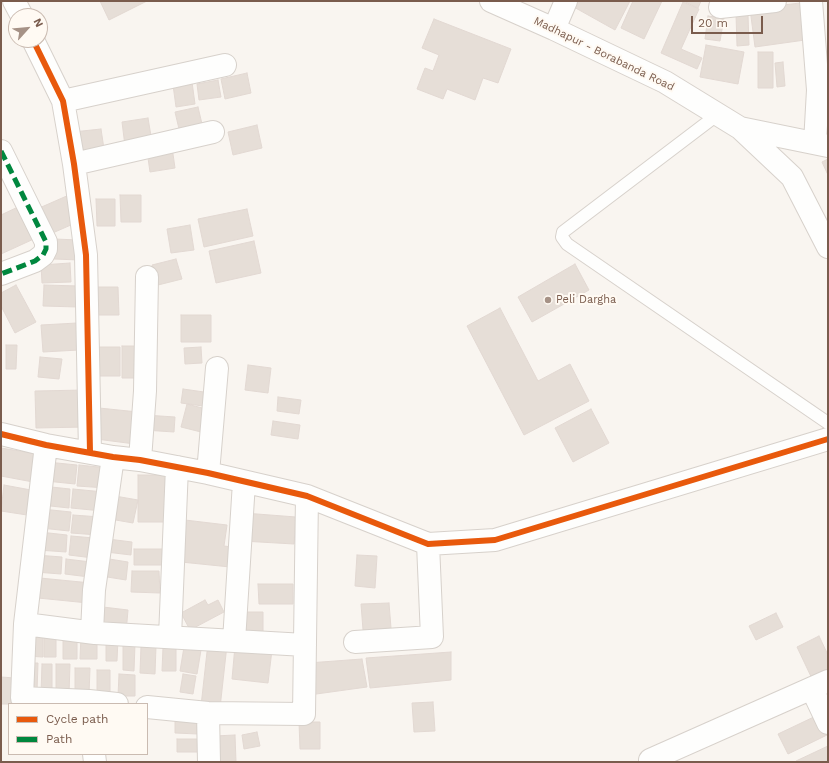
<!DOCTYPE html>
<html>
<head>
<meta charset="utf-8">
<style>
	body { margin:0 }
	#map { position:relative; width:829px; height:763px; overflow:hidden; background:#f9f5f0; font-family:"Work Sans",sans-serif }
	canvas { display:block }
	.frame { position:absolute; inset:0; border:2px solid #7a5c4d; pointer-events:none }
	.legend { position:absolute; left:8px; top:703px; width:140px; height:52px; box-sizing:border-box; background:#fffaf3; border:1px solid #cabbb1; margin:0; padding:5px 7px; list-style:none; font-size:12px; color:#7a5c4d }
	.legend li { display:flex; align-items:center; gap:8px; height:20px }
	.legend b { width:20px; border:1px solid #cabbb1 }
	.north { position:absolute; left:8px; top:8px; width:40px; height:40px; box-sizing:border-box; background:#fffaf3; border:1px solid #cabbb1; border-radius:50%; rotate:63deg; font-size:11px; font-weight:700; line-height:16px; text-align:center; color:#7a5c4d }
	.north::after { content:''; display:block; margin:auto; width:14px; height:18px; background:#a69286; clip-path:polygon(50% 0,100% 100%,50% 72%,0 100%) }
	.scale { position:absolute; left:691px; top:16px; width:72px; height:18px; box-sizing:border-box; border:2px solid #7a5c4d; border-top:0; padding-left:5px; font-size:12px; line-height:14px; white-space:nowrap; color:#7a5c4d; -webkit-text-stroke:3px #fffaf3; paint-order:stroke }
</style>
</head>
<body>
<div id="map">
<canvas width="829" height="763"></canvas>
<div class="frame"></div>
<ul class="legend">
<li><b style="height:5px;background:#e8590c"></b>Cycle path</li>
<li><b style="height:5px;background:#00873e"></b>Path</li>
</ul>
<div class="north">N</div>
<div class="scale">20 m</div>
</div>
<script>
const c = document.querySelector('canvas').getContext('2d');
c.lineJoin = 'round';
function fillPath(path, color) { c.fillStyle = color; c.fill(path, 'evenodd'); }
const poly = rows => new Path2D(rows.map(r => 'M' + r).join(''));
function stroke(path, color, width, dash) { c.strokeStyle = color; c.lineWidth = width; c.lineCap = dash ? 'butt' : 'round'; c.setLineDash(dash || []); c.stroke(path); }
function write(font, color, halo, rows, align = 'center') {
  c.font = font + ' "Work Sans",sans-serif'; c.lineWidth = 4; c.setLineDash([]); c.textBaseline = 'middle'; c.strokeStyle = halo; c.fillStyle = color; for (const [text, x, y, turn = 0] of rows) {
    c.save(); c.translate(x, y); c.rotate((+turn || 0) * Math.PI / 180); c.textAlign = isNaN(turn) ? turn : align; if (halo) c.strokeText(text, 0, 0); c.fillText(text, 0, 0); c.restore();
  }
}
const building = poly([
	[100,1,147,1,109,20,100,1],
	[574,1,630,1,615,30,572,6,574,1],
	[633,1,662,1,644,39,621,28,633,1],
	[683,1,701,1,698,8,683,1],
	[683,2,699,9,681,49,702,58,697,69,661,53,683,2],
	[800,3,805,40,755,47,750,9,800,3],
	[736,14,748,14,749,45,737,46,736,14],
	[708,16,724,18,720,41,705,39,708,16],
	[434,19,511,49,498,83,483,78,475,100,447,89,443,99,417,89,425,68,433,71,439,55,422,48,434,19],
	[706,45,744,52,738,84,700,77,706,45],
	[758,52,773,52,773,88,758,88,758,52],
	[783,62,785,86,777,87,775,63,783,62],
	[247,73,251,93,225,99,221,79,247,73],
	[218,80,221,97,199,100,197,84,218,80],
	[192,82,195,104,176,107,173,85,192,82],
	[198,107,202,124,179,129,175,112,198,107],
	[148,118,152,142,125,146,122,122,148,118],
	[257,125,262,148,233,155,228,132,257,125],
	[101,129,104,149,77,153,73,132,101,129],
	[172,147,175,168,150,172,147,151,172,147],
	[828,159,828,175,822,162,828,159],
	[69,195,80,221,48,235,37,209,69,195],
	[120,195,141,195,141,222,121,222,120,195],
	[96,199,115,199,115,226,97,226,96,199],
	[20,206,36,238,1,254,1,215,20,206],
	[247,209,253,236,204,247,198,219,247,209],
	[190,225,194,250,171,253,167,229,190,225],
	[54,239,79,240,79,260,54,259,54,239],
	[254,241,261,273,216,283,209,251,254,241],
	[176,259,182,279,158,285,152,265,176,259],
	[70,263,71,282,42,283,41,265,70,263],
	[575,264,589,290,532,322,518,297,575,264],
	[16,285,36,322,15,333,1,306,1,293,16,285],
	[44,285,79,286,78,307,43,306,44,285],
	[96,287,118,287,119,315,96,315,96,287],
	[500,308,538,381,570,364,589,401,524,435,467,326,500,308],
	[181,315,211,315,211,342,181,342,181,315],
	[77,323,79,350,43,352,41,325,77,323],
	[6,345,17,345,16,369,6,369,6,345],
	[122,346,143,346,144,378,122,378,122,346],
	[96,347,120,347,120,376,97,376,96,347],
	[201,347,202,363,185,364,184,348,201,347],
	[40,357,62,359,59,379,38,377,40,357],
	[248,365,271,368,268,393,245,390,248,365],
	[183,389,211,393,210,407,181,403,183,389],
	[85,390,86,427,36,428,35,391,85,390],
	[278,397,301,400,299,414,277,411,278,397],
	[187,404,210,410,205,433,181,427,187,404],
	[99,408,138,412,135,444,96,439,99,408],
	[591,409,609,443,573,462,555,428,591,409],
	[145,415,175,417,174,432,144,430,145,415],
	[273,421,300,425,298,439,271,435,273,421],
	[1,448,38,454,33,482,1,476,1,448],
	[47,462,77,465,75,484,46,481,47,462],
	[79,465,108,468,106,488,77,486,79,465],
	[138,475,166,475,166,522,138,522,138,475],
	[4,485,31,490,27,515,1,511,4,485],
	[42,486,70,489,69,508,41,505,42,486],
	[73,489,104,492,102,511,71,508,73,489],
	[115,496,138,500,133,523,110,519,115,496],
	[42,509,71,512,69,531,41,528,42,509],
	[244,513,296,517,294,544,242,541,244,513],
	[73,515,100,517,98,535,71,533,73,515],
	[185,520,227,525,224,546,232,547,230,567,181,562,185,520],
	[40,532,67,535,66,552,38,550,40,532],
	[71,536,94,538,93,558,69,555,71,536],
	[108,539,132,542,131,555,106,552,108,539],
	[134,549,163,549,163,565,134,565,134,549],
	[36,555,62,557,61,574,35,572,36,555],
	[357,555,377,556,375,588,355,586,357,555],
	[103,558,128,562,126,580,101,576,103,558],
	[66,559,91,562,89,577,65,574,66,559],
	[132,571,159,571,160,593,131,592,132,571],
	[40,578,91,583,88,603,38,598,40,578],
	[258,584,293,584,293,604,259,604,258,584],
	[205,600,208,605,218,600,224,612,190,630,181,613,205,600],
	[389,603,391,628,363,630,361,604,389,603],
	[103,607,128,610,126,633,101,630,103,607],
	[237,612,263,612,263,640,237,641,237,612],
	[776,613,783,627,756,640,749,626,776,613],
	[44,632,56,632,56,657,44,657,44,632],
	[26,634,43,634,43,657,26,656,26,634],
	[81,635,97,635,97,659,80,659,81,635],
	[819,636,828,655,828,679,815,685,797,647,819,636],
	[63,637,77,637,77,659,63,659,63,637],
	[106,639,118,639,117,661,106,661,106,639],
	[185,641,202,644,197,674,180,671,185,641],
	[208,643,227,645,220,708,201,706,208,643],
	[123,644,135,644,134,671,123,670,123,644],
	[141,646,156,646,155,674,140,673,141,646],
	[235,646,272,650,268,683,232,679,235,646],
	[163,647,176,648,176,671,162,671,163,647],
	[451,652,451,680,370,688,366,658,451,652],
	[362,659,367,687,309,695,308,663,362,659],
	[24,663,38,663,37,692,23,691,24,663],
	[42,664,52,664,52,694,41,694,42,664],
	[56,664,70,664,69,695,56,695,56,664],
	[75,668,90,668,89,695,75,695,75,668],
	[97,670,110,670,110,696,97,696,97,670],
	[119,674,135,675,135,696,118,696,119,674],
	[183,674,196,676,193,694,180,692,183,674],
	[1,677,15,678,13,704,1,704,1,677],
	[433,702,435,731,414,732,412,703,433,702],
	[818,715,827,735,788,754,778,734,818,715],
	[175,718,198,719,198,734,175,733,175,718],
	[299,722,320,722,320,749,300,749,299,722],
	[257,732,260,746,244,749,242,735,257,732],
	[235,735,236,762,216,762,215,736,235,735],
	[177,739,198,739,199,752,177,752,177,739],
	[828,746,828,762,796,762,796,761,828,746]
]);
const lane = poly([
	[717,115,563,232,562,237,567,244,828,423]
]);
const street = poly([
	[14,1,22,16],
	[491,1,554,29,665,82,740,128,828,146],
	[811,1,818,90,815,143],
	[720,7,775,1],
	[554,29,566,1],
	[33,40,63,101,74,164,86,255,90,452],
	[63,101,225,65],
	[740,128,792,177,828,247],
	[1,151,46,242,46,249,43,255,35,261,1,274],
	[74,164,213,132],
	[1,434,46,445,113,457,140,460,208,473,307,496,428,544,495,540,828,439],
	[46,445,25,624,22,698,89,701,117,704],
	[140,460,145,391,147,277],
	[208,473,217,368],
	[25,624,95,633,305,645],
	[92,632,94,590,113,457],
	[170,637,177,467],
	[234,641,244,482],
	[355,642,432,637,428,544],
	[812,689,828,723],
	[147,707,208,713,304,714,307,496],
	[208,713,209,762],
	[94,754,95,762],
	[650,760,828,681]
]);
const quiet = poly([
	[1,151,46,242,46,249,43,255,35,261,1,274]
]);
const cycleway = poly([
	[33,40,63,101,74,164,86,255,90,452],
	[1,434,46,445,113,457,140,460,208,473,307,496,428,544,495,540,828,439]
]);
const markers = [
	[548,300,4,"#a69286"]
];
const streetNames = [
	["Madhapur - Borabanda Road",604,54,26]
];
const poiNames = [
	["Peli Dargha",556,300]
];
fillPath(building, '#e6ded7');
stroke(building, '#e2d8d2', 1);
stroke(lane, '#d7d1cb', 14);
stroke(street, '#d7d1cb', 24);
stroke(lane, '#fefefd', 12);
stroke(street, '#fefefd', 22);
stroke(quiet, '#00873e', 5, [10, 5]);
stroke(cycleway, '#e8590c', 6);
for (const [x, y, r, color] of markers) { const dot = new Path2D(); dot.arc(x, y, r, 0, 2 * Math.PI); c.fillStyle = color; c.fill(dot); stroke(dot, '#fffaf3', 1.5); }
write('11px', '#7a5c4d', '#fffaf3', streetNames);
write('11px', '#7a5c4d', '#fffaf3', poiNames, 'left');
</script>
</body>
</html>
